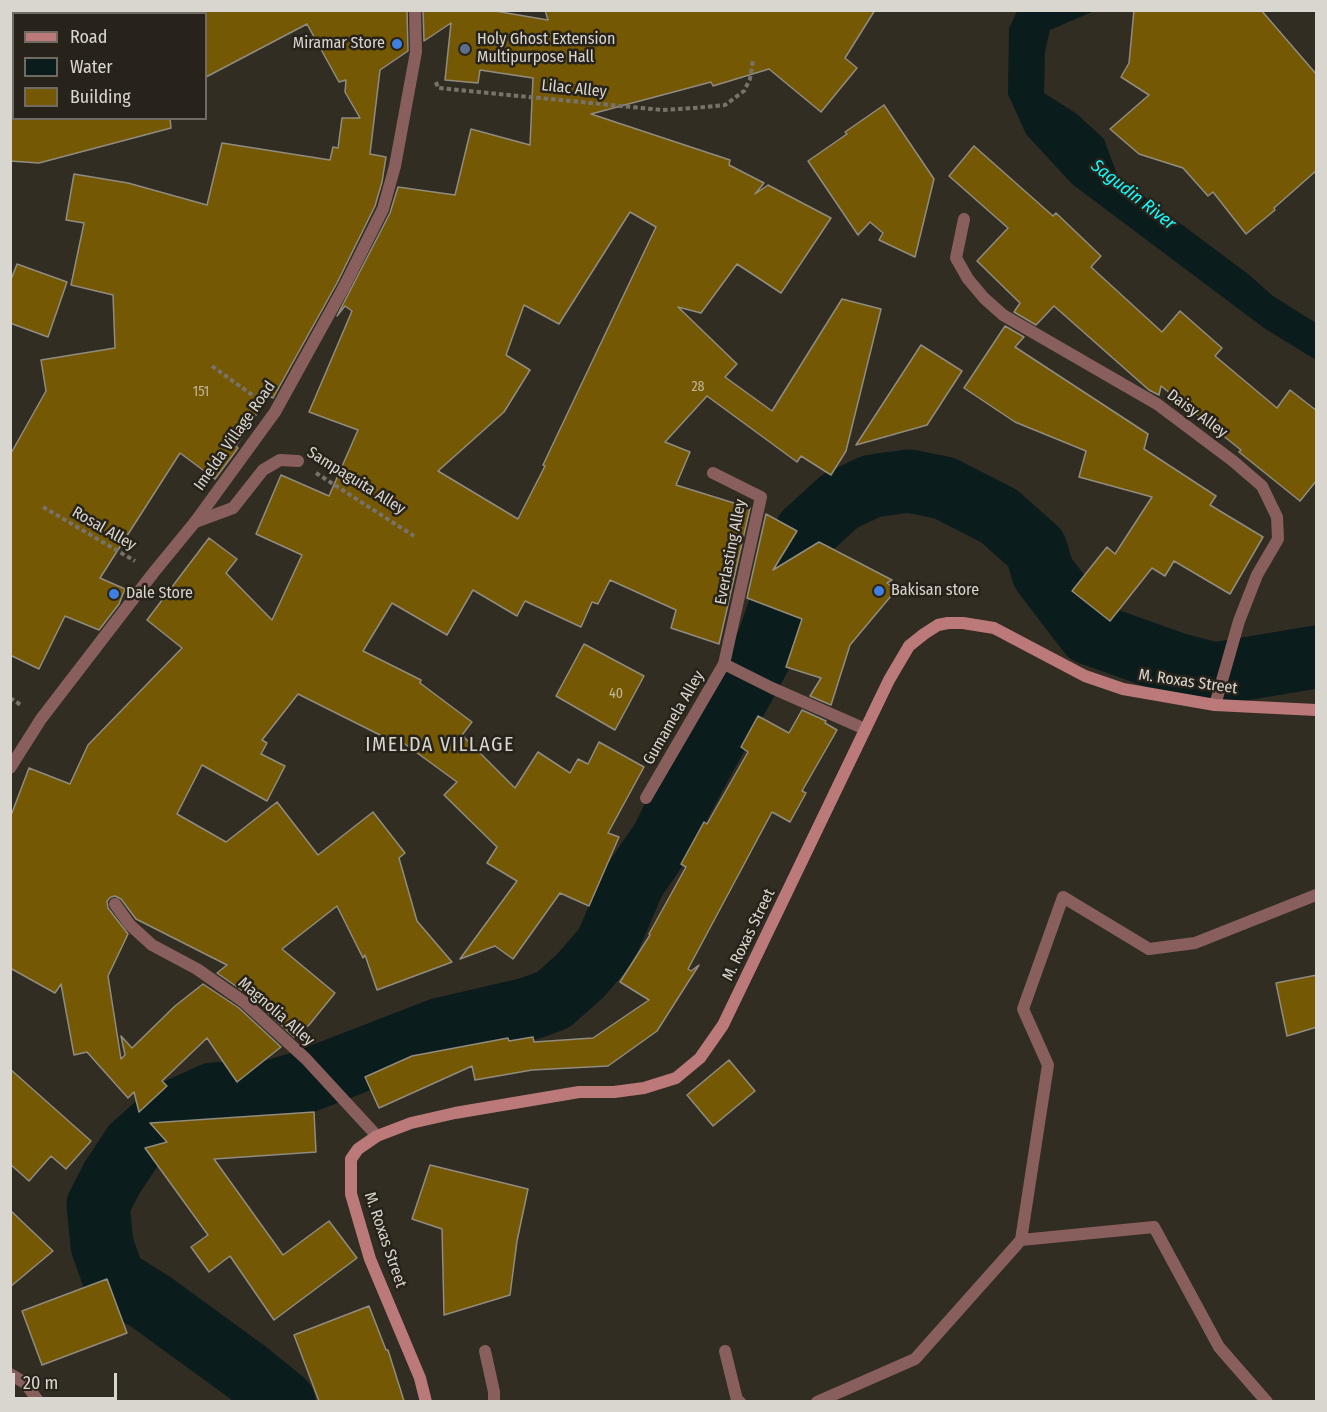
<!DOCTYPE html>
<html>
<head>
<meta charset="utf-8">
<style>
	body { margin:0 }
	#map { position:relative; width:1327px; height:1412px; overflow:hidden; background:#312d23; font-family:"Fira Sans Condensed",sans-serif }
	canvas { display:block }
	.frame { position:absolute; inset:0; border:12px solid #d9d6d0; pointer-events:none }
	.legend { position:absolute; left:12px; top:12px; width:195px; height:108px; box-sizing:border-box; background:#28231a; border:2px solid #6f6b63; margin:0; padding:8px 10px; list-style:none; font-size:18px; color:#d9d6d0 }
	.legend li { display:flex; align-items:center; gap:12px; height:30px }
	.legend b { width:30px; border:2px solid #6f6b63 }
	.scale { position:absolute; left:12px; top:1373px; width:105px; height:27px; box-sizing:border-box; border:3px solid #d9d6d0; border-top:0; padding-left:8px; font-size:18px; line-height:21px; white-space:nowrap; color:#d9d6d0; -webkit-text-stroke:4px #28231a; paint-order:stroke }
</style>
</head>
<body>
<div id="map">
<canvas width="1327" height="1412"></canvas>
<div class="frame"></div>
<ul class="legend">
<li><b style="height:8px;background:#bb7a79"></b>Road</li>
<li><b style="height:16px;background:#0a1c1c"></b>Water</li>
<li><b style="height:16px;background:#755804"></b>Building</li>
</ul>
<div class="scale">20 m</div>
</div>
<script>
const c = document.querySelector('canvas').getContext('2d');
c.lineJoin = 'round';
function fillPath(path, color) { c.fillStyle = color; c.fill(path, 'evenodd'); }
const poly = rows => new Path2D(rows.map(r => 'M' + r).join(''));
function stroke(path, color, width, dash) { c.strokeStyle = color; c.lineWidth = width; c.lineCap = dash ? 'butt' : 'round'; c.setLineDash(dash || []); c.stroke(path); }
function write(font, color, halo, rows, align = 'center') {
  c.font = font + ' "Fira Sans Condensed",sans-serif'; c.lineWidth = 5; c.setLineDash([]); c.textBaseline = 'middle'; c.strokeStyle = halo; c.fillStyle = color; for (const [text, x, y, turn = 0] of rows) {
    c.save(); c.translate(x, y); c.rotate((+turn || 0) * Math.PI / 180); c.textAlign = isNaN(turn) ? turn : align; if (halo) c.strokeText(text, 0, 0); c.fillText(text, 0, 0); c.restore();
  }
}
const water = poly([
	[1017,11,1094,11,1050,30,1045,52,1044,93,1077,114,1104,139,1118,177,1248,274,1273,296,1316,323,1316,360,1264,328,1072,184,1026,134,1008,94,1009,29]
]);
const river = poly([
	[284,1402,247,1372,151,1302,114,1279,102,1245,98,1205,112,1178,133,1146,169,1114,213,1094,272,1091,304,1082,441,1029,528,1009,553,1000,580,976,606,946,634,881,662,840,686,792,768,642,806,532,840,501,872,486,909,481,944,488,999,516,1036,549,1043,573,1089,633,1176,664,1214,674,1316,657]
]);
const building = poly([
	[206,10,407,10,408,51,380,70,370,154,386,157,382,182,375,206,337,283,273,398,268,396,236,446,238,448,215,479,180,453,100,578,125,589,119,604,99,630,65,616,39,669,10,655,10,455,46,391,41,360,115,348,113,295,71,285,84,223,66,220,74,174,128,183,207,205,222,143,330,160,333,147,338,148,342,118,360,118,345,92,346,80,339,82,307,24,206,77,206,10],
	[423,10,489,10,548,20,545,10,875,10,845,58,857,68,821,112,769,69,713,86,711,82,591,114,730,160,729,165,764,183,755,194,768,185,831,218,781,293,737,264,701,313,678,307,737,364,725,377,772,411,842,299,881,309,846,451,831,475,801,456,797,462,707,396,665,442,690,452,676,485,750,508,719,644,671,628,676,610,610,580,598,604,592,602,581,627,525,601,517,616,473,590,447,635,392,603,363,651,421,680,420,683,472,722,462,735,515,788,538,752,570,773,578,759,588,764,599,742,644,767,608,833,619,837,589,906,560,893,513,959,495,946,460,959,517,881,487,863,497,847,444,795,457,782,394,736,392,741,298,694,262,740,267,743,261,754,285,766,267,801,202,765,177,814,226,842,277,802,318,855,373,812,405,853,399,858,417,921,452,962,377,990,365,955,363,958,337,906,282,949,335,993,309,1025,294,1037,250,996,217,973,227,965,136,919,121,899,115,896,111,897,107,901,108,908,128,934,108,976,121,1059,125,1055,121,1036,132,1048,175,1006,203,984,239,1008,281,1047,237,1082,207,1038,162,1081,167,1086,139,1112,134,1092,128,1098,87,1052,74,1055,61,984,55,993,10,968,10,818,29,768,70,784,88,745,182,648,147,620,209,538,237,559,226,573,272,620,302,555,256,534,281,475,329,496,358,430,309,412,352,311,345,306,337,316,390,213,398,187,455,195,471,129,530,145,533,78,480,70,478,83,445,80,451,23,424,41,423,10],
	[630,212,656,227,543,465,545,466,518,519,438,471,504,412,530,370,506,355,524,305,559,324,630,212],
	[1134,10,1261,10,1317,75,1317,170,1274,208,1275,210,1246,234,1213,192,1208,196,1183,168,1139,154,1110,129,1149,95,1121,77,1129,63,1134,10],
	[884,105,934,179,915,257,879,240,883,233,870,222,858,235,808,161,847,134,845,132,884,105],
	[10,118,170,118,171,128,39,163,10,161,10,118],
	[974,146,1053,216,1056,213,1101,256,1091,267,1162,332,1180,311,1222,348,1215,356,1277,408,1290,390,1317,411,1317,480,1300,501,1239,452,1241,450,1161,386,1159,395,1149,390,1054,306,1036,325,1014,312,1020,303,977,261,1008,228,949,176,974,146],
	[17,264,67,282,48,337,10,323,10,282,17,264],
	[1005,326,1024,337,1015,347,1148,434,1144,449,1216,496,1210,505,1263,537,1230,594,1174,561,1165,576,1152,568,1110,621,1072,591,1107,547,1115,554,1152,497,1079,477,1086,451,1015,422,964,388,1005,326],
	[921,345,962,371,927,425,856,445,921,345],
	[766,514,797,531,773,570,819,542,892,580,887,583,896,590,850,645,831,705,810,696,821,678,786,667,802,619,747,598,766,514],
	[584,644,644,676,615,730,556,696,584,644],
	[802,710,826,721,825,723,837,730,802,791,806,793,790,822,772,812,688,969,691,971,699,965,657,1031,608,1066,532,1070,475,1080,472,1066,379,1108,365,1077,412,1056,508,1038,509,1041,533,1037,534,1042,593,1038,649,1000,620,982,650,935,649,934,686,867,681,864,704,822,707,824,748,752,741,747,758,716,789,733,802,710],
	[1317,975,1317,1027,1287,1036,1276,983,1317,975],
	[729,1060,755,1091,713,1126,687,1095,729,1060],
	[10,1069,91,1141,66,1169,51,1156,29,1181,10,1164,10,1069],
	[314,1112,316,1152,214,1159,283,1255,329,1221,357,1258,274,1320,230,1256,209,1272,191,1247,208,1235,145,1148,167,1142,150,1123,314,1112],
	[430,1165,528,1189,517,1241,510,1295,444,1315,442,1229,412,1219,430,1165],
	[10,1210,53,1251,10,1287,10,1210],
	[107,1279,127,1333,42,1365,22,1311,107,1279],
	[369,1306,386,1350,388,1350,404,1401,319,1401,294,1335,369,1306]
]);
const path = poly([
	[15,10,15,14],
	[436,82,438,88,662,110,694,108,725,105,744,91,750,79,753,60],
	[212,366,255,397],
	[316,473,414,536],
	[43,507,135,561],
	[10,698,21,705]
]);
const service = poly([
	[195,522,233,508,263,470,280,460,298,461],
	[485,1351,494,1392,494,1402]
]);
const minor = poly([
	[964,219,956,258,968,279,984,298,1003,315,1157,404,1233,461,1262,486,1277,517,1278,539,1257,575,1239,621,1215,705],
	[724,664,772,688,865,729],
	[646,798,724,664,761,497,713,473],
	[115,904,130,925,152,945,197,969,244,1002,306,1059,377,1136],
	[1021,1240,1154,1227,1219,1347,1267,1402],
	[725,1351,737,1400,740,1402],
	[817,1402,915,1359,1021,1240,1048,1065,1023,1009,1063,897,1149,949,1195,943,1316,895]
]);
const tertiary = poly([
	[10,768,41,719,154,572,195,522,275,412,344,287,383,209,395,166,416,52,415,10],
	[10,1374,25,1383,39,1402]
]);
const secondary = poly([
	[426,1402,420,1378,370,1259,351,1194,351,1159,358,1149,377,1136,411,1123,455,1113,579,1092,614,1092,644,1088,676,1078,700,1058,723,1025,889,680,909,646,924,634,938,625,948,623,963,623,994,628,1085,676,1123,689,1215,705,1316,710]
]);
const markers = [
	[397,44,6,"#3f7fe0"],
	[465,49,6,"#5c6f8a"],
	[879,591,6,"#3f7fe0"],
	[114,594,6,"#3f7fe0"]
];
const numberNames = [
	["28",698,387],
	["151",201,392],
	["40",616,694]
];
const poiNames = [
	["Holy Ghost Extension",477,40],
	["Multipurpose Hall",477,58],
	["Miramar Store",385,44,"right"],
	["Bakisan store",891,591],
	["Dale Store",126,594]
];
const streetNames = [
	["Lilac Alley",574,89,6],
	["Daisy Alley",1197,414,36],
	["Imelda Village Road",235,436,-55],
	["Sampaguita Alley",356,481,32],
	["Rosal Alley",104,529,30],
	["Everlasting Alley",731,552,-79],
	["M. Roxas Street",1188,682,8],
	["Gumamela Alley",674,718,-60],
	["M. Roxas Street",749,935,-64],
	["Magnolia Alley",276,1012,41],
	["M. Roxas Street",385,1240,71]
];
const waterNames = [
	["Sagudin River",1133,195,38]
];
const quarterNames = [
	["IMELDA VILLAGE",440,745]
];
fillPath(water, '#0a1c1c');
stroke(river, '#0a1c1c', 63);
fillPath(building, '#755804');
stroke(building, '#918c80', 1.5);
stroke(path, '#77736b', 4, [4.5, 3]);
stroke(service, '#895f5e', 12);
stroke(minor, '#895f5e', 12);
stroke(tertiary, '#895f5e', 12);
stroke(secondary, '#bb7a79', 12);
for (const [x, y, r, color] of markers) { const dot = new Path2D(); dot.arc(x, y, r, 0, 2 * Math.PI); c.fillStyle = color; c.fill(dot); stroke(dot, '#28231a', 2); }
write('14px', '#c0b69d', null, numberNames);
write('16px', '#d9d6d0', '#28231a', poiNames, 'left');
write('16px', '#d9d6d0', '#28231a', streetNames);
write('italic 18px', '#12f9fe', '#28231a', waterNames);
c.letterSpacing = '1.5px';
write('20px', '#d9d6d0', '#28231a', quarterNames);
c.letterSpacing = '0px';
</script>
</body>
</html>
